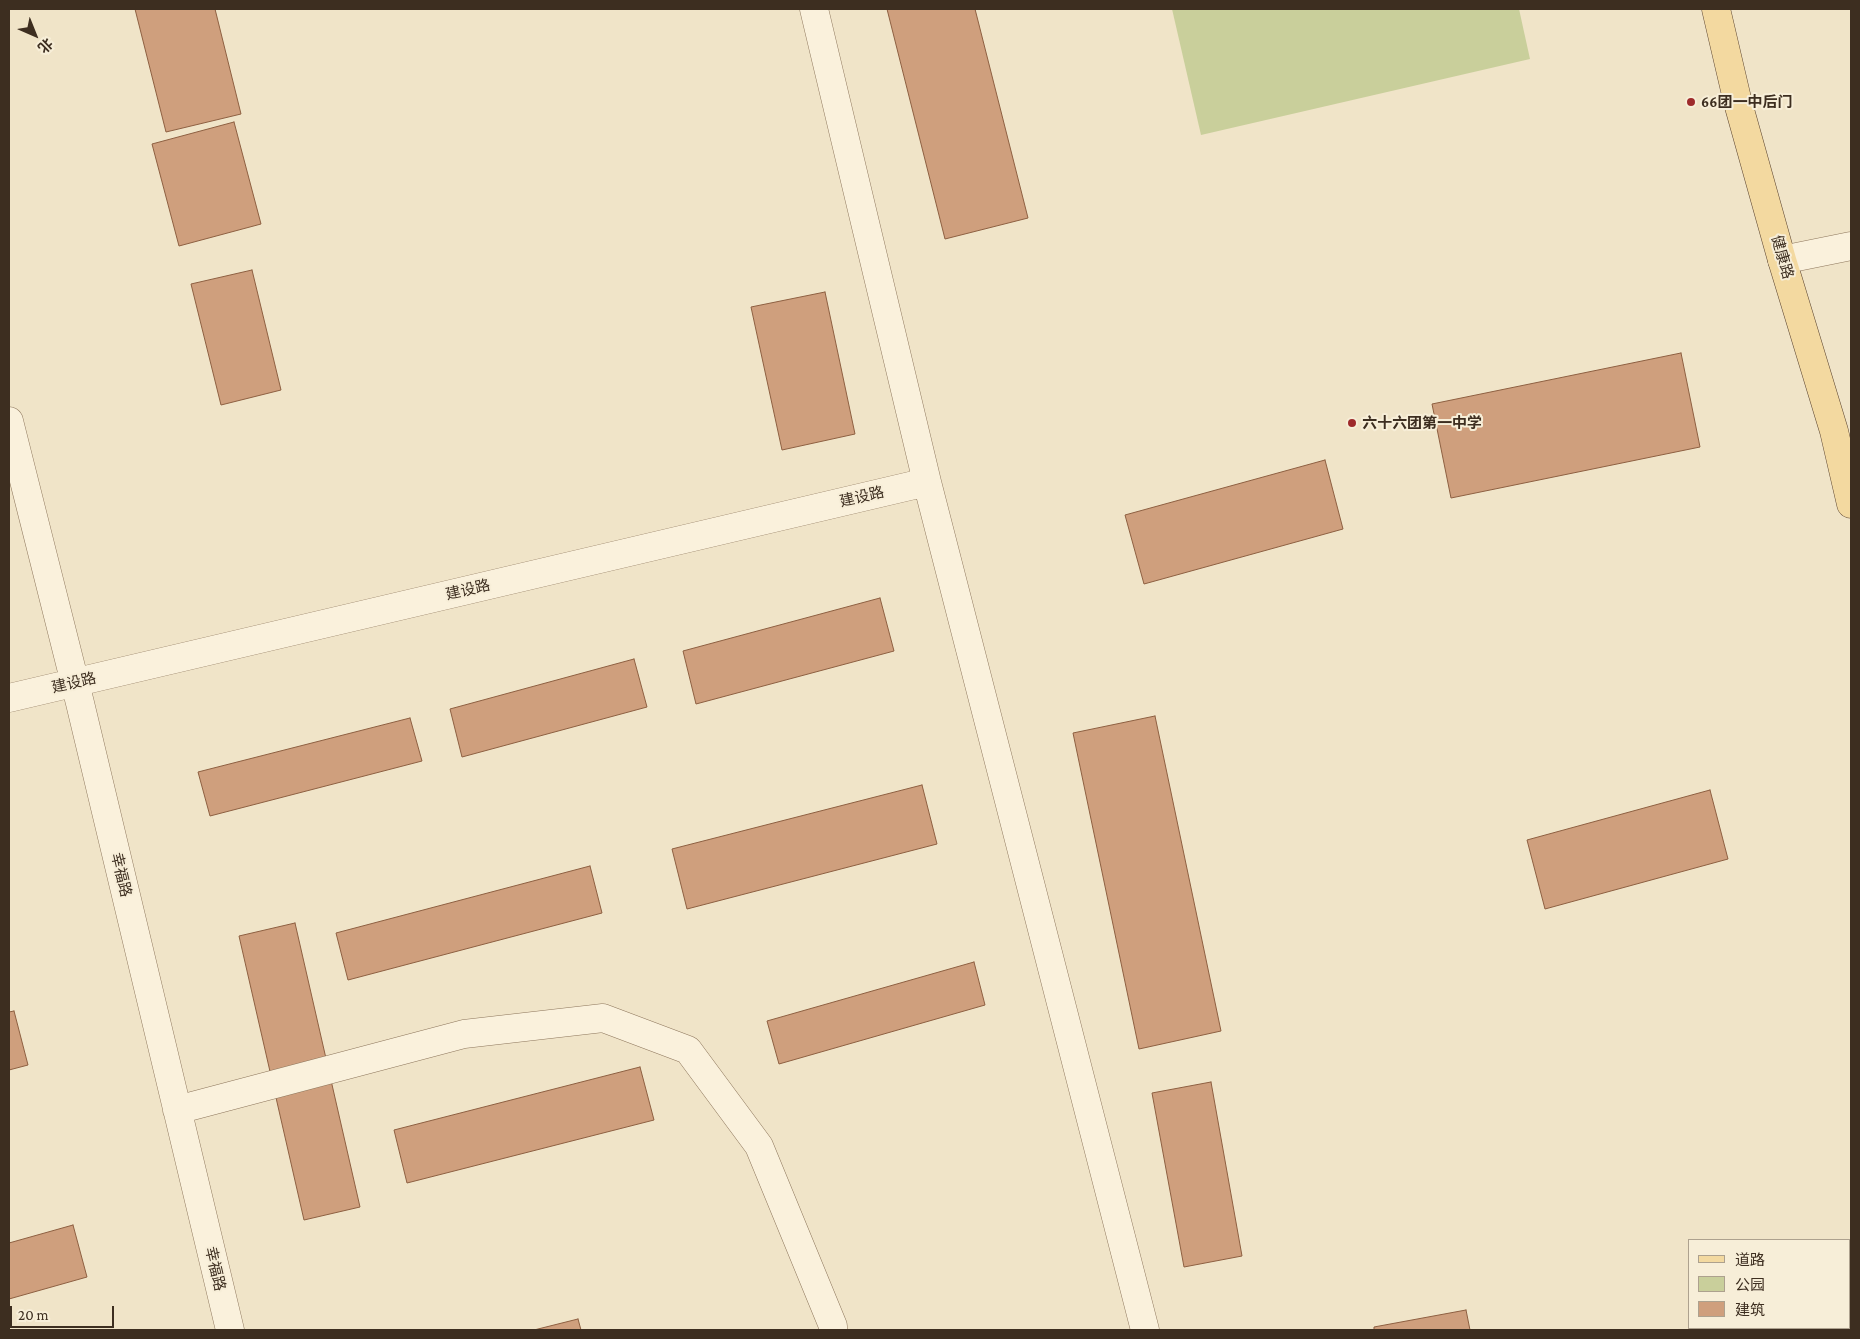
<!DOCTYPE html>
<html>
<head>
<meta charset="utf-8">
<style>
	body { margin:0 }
	#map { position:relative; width:1860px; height:1339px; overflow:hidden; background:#f0e4c8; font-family:"Crimson Pro","Noto Sans SC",serif }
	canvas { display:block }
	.frame { position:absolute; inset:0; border:10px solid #3d2e20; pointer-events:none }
	.legend { position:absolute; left:1688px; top:1239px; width:162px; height:90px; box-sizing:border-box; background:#f7eed8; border:1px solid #ada18e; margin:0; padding:6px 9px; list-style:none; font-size:15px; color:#3d2e20 }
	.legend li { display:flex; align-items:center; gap:10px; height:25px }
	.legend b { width:25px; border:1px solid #ada18e }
	.north { position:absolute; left:10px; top:10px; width:50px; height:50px; -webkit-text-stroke:4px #f7eed8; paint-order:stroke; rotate:136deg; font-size:14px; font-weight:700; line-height:20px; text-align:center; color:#3d2e20 }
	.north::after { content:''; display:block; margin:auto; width:18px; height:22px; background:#3d2e20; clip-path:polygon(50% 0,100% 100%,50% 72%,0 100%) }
	.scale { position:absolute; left:10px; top:1306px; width:104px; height:22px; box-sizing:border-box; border:2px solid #3d2e20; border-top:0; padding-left:6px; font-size:15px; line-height:18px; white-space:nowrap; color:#3d2e20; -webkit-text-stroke:4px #f7eed8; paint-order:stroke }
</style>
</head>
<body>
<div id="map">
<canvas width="1860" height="1339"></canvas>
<div class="frame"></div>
<ul class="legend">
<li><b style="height:6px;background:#f3d9a0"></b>道路</li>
<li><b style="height:14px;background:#c9cf9b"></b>公园</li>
<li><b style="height:14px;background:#cf9f7d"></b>建筑</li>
</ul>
<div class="north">北</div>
<div class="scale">20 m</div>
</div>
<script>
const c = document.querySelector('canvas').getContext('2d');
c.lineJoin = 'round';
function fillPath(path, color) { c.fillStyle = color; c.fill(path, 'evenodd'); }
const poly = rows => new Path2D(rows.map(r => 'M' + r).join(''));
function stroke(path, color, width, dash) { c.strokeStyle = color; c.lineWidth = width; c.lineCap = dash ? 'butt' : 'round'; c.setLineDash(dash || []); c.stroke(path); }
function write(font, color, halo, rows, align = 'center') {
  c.font = font + ' "Crimson Pro","Noto Sans SC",serif'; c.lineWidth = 4; c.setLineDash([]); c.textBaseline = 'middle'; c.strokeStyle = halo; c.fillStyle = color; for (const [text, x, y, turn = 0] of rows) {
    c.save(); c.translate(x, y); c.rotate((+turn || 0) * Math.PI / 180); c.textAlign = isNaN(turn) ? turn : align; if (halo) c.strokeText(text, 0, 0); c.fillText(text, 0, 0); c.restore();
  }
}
const green = poly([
	[1172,9,1519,9,1530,59,1201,135]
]);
const building = poly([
	[135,9,215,9,241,114,166,132,135,9],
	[887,9,975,9,1028,218,945,239,887,9],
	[234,122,261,224,179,246,152,144,234,122],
	[252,270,281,390,221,405,191,284,252,270],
	[825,292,855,434,782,450,751,307,825,292],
	[1681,353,1700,447,1451,498,1432,404,1681,353],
	[1325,460,1343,529,1144,584,1125,515,1325,460],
	[880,598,894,651,696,704,683,651,880,598],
	[634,659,647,707,462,757,450,709,634,659],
	[1155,716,1221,1031,1139,1049,1073,733,1155,716],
	[410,718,422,761,210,816,198,772,410,718],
	[922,785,937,844,687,909,672,849,922,785],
	[1710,790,1728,859,1545,909,1527,840,1710,790],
	[590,866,602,913,348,980,336,933,590,866],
	[295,923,360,1207,304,1220,239,936,295,923],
	[974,962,985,1005,779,1064,767,1021,974,962],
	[14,1011,28,1065,9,1070,9,1012,14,1011],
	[640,1067,654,1120,407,1183,394,1130,640,1067],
	[1211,1082,1242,1256,1184,1267,1152,1093,1211,1082],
	[73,1225,87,1277,9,1299,9,1243,73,1225],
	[1466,1310,1470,1330,1374,1330,1374,1327,1466,1310],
	[578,1319,581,1330,534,1330,578,1319]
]);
const minor = poly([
	[814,9,927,482,1145,1330],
	[1782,260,1851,246],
	[9,421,80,703,230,1330],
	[9,698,927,482],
	[177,1110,464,1034,603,1018,688,1050,759,1146,833,1326,833,1330]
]);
const major = poly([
	[1716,9,1738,103,1782,260,1834,431,1851,504]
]);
const markers = [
	[1691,102,5,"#9e2a2b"],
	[1352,423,5,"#9e2a2b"]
];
const poiNames = [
	["66团一中后门",1701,102],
	["六十六团第一中学",1362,423]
];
const streetNames = [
	["健康路",1782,257,74],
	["建设路",862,497,-13],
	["建设路",468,590,-13],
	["建设路",74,683,-13],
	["幸福路",121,875,77],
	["幸福路",215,1269,77]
];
fillPath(green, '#c9cf9b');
fillPath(building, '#cf9f7d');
stroke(building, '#8d5f41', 1);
stroke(minor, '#8d765c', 29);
stroke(major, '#5b4430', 29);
stroke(minor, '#faf1dc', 28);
stroke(major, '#f3d9a0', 28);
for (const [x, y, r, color] of markers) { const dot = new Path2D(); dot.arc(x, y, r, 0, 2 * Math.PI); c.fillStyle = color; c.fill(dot); stroke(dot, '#f7eed8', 2); }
write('bold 15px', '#3d2e20', '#f7eed8', poiNames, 'left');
write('15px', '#3d2e20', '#f7eed8', streetNames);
</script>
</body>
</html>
